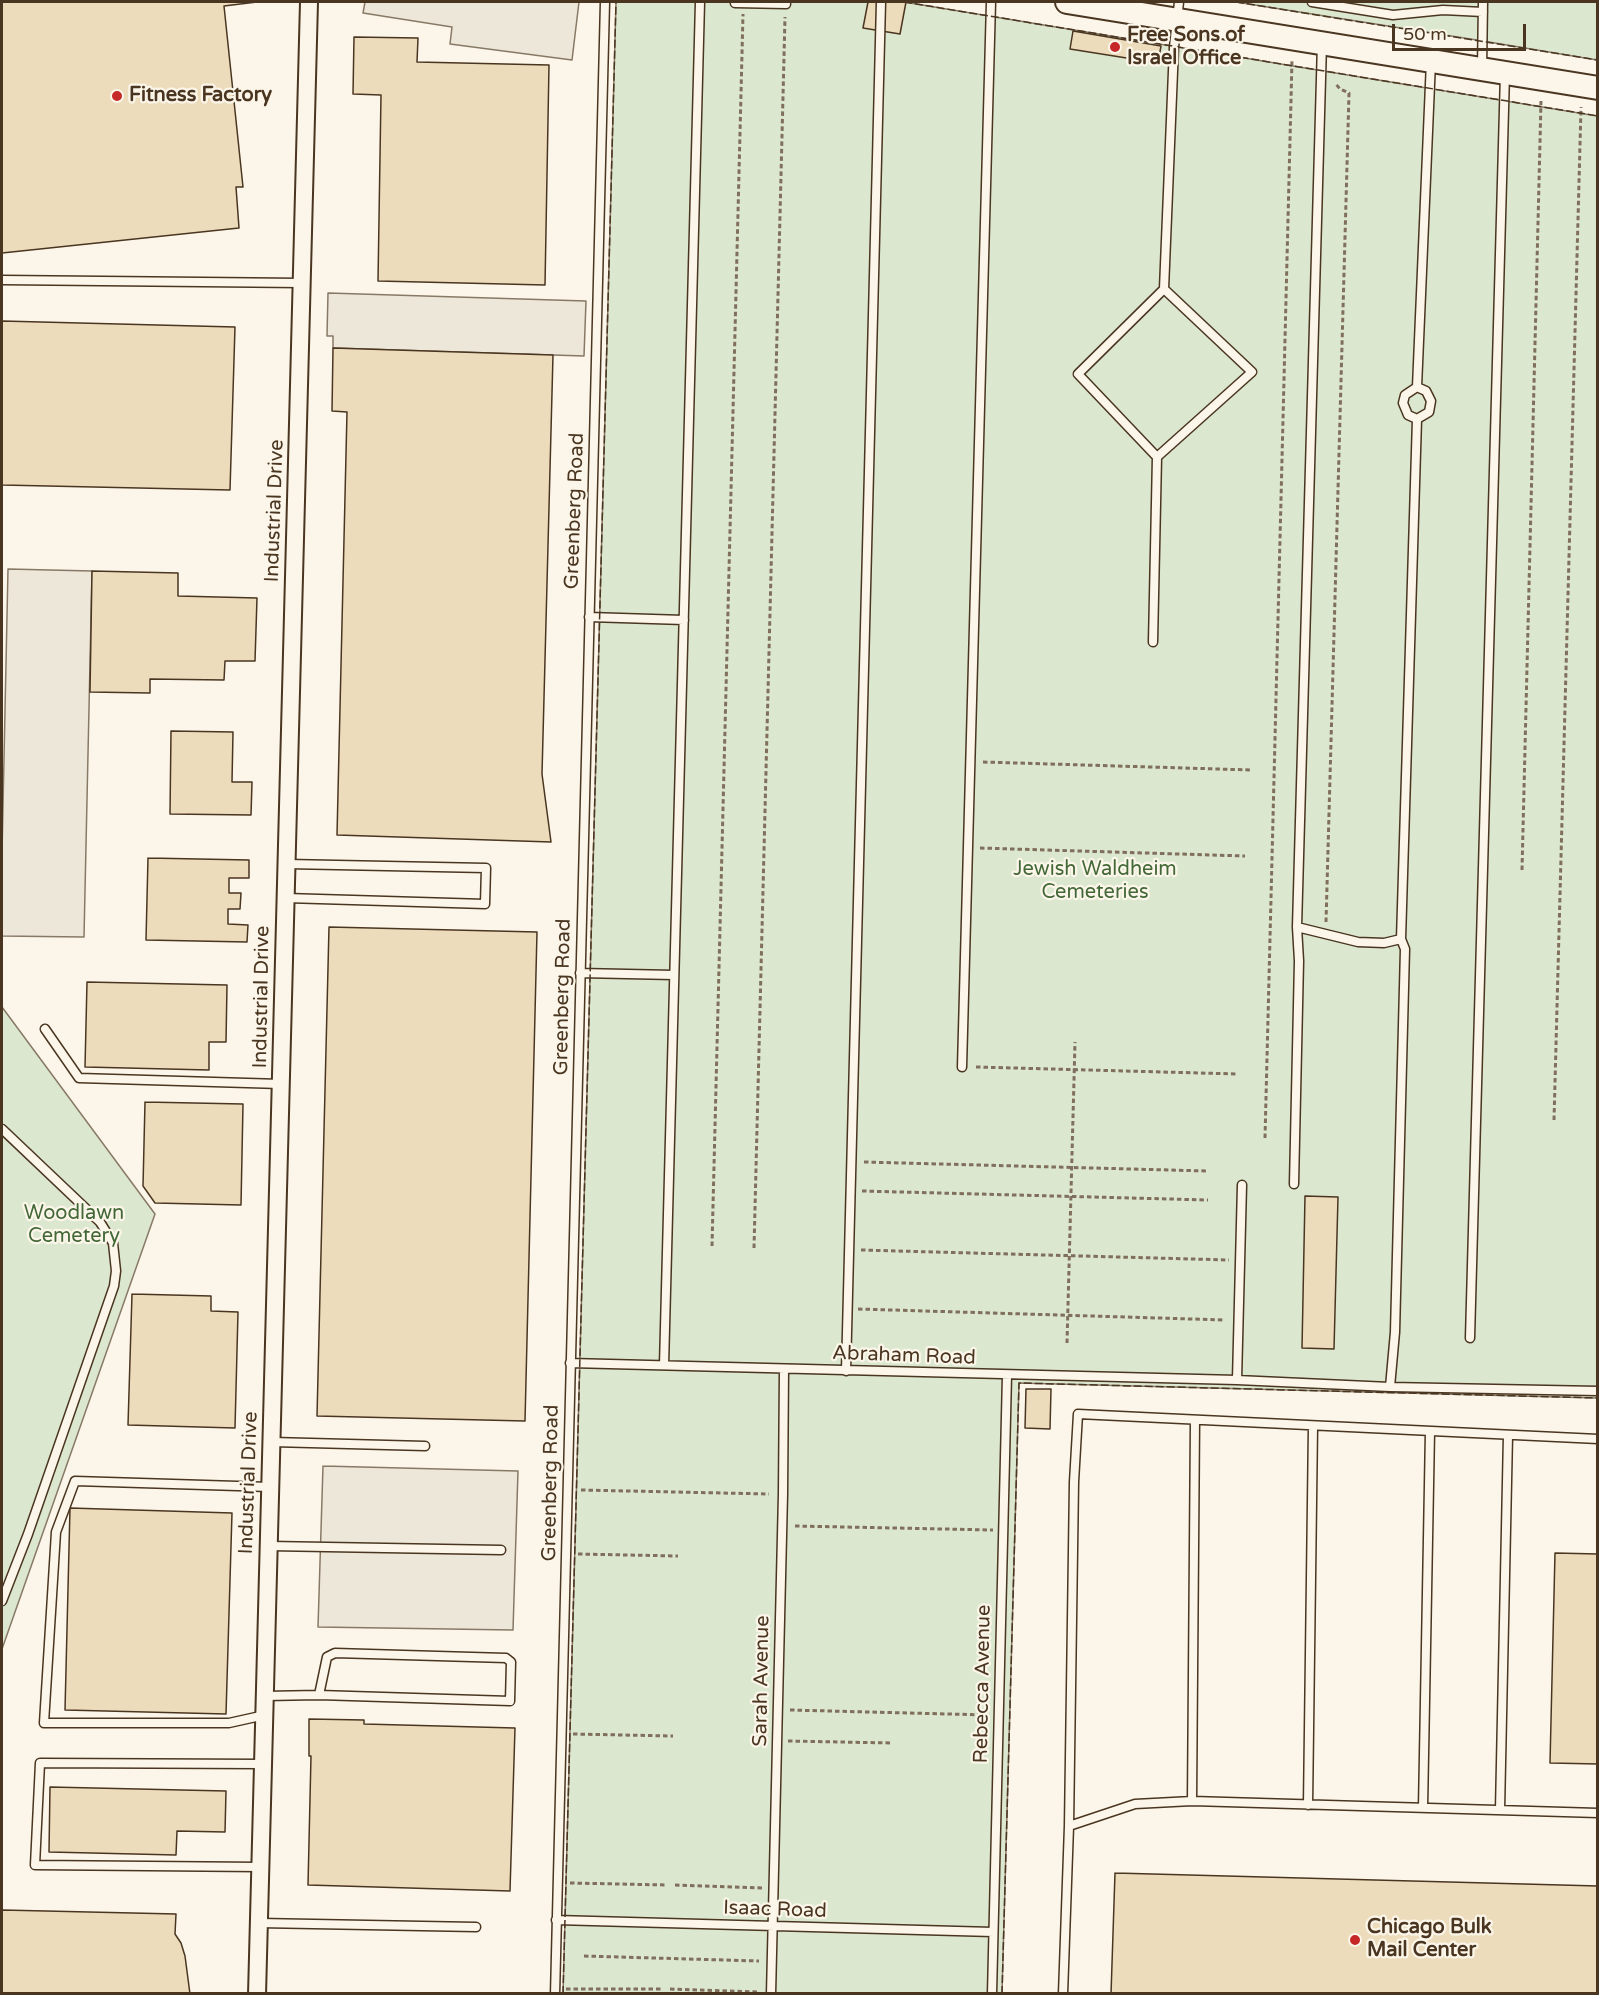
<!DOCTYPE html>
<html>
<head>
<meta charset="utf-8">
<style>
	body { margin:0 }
	#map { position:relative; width:1599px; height:1995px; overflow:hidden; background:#fbf6e9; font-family:"Varela Round",sans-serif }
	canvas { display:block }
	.frame { position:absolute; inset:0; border:3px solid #4a3520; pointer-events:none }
	.scale { position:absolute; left:1392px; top:24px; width:134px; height:27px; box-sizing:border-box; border:3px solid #4a3520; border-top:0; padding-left:8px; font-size:18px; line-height:21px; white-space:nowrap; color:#4a3520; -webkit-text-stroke:4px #fbf6e9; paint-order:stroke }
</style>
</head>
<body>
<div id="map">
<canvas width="1599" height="1995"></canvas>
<div class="frame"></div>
<div class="scale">50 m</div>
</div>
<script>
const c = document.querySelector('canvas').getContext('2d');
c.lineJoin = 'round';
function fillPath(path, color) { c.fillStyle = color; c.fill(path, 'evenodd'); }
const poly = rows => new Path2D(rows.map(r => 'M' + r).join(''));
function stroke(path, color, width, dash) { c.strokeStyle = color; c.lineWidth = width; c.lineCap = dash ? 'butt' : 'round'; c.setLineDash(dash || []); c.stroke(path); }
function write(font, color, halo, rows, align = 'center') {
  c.font = font + ' "Varela Round",sans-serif'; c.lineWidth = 4.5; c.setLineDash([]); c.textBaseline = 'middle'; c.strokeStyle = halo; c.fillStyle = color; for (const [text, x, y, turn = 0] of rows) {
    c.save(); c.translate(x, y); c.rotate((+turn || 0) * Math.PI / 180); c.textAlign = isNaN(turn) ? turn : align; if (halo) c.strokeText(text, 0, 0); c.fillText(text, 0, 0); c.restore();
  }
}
const green = poly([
	[616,2,904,2,1597,116,1597,1398,1019,1383,1002,1993,563,1994,616,2],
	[1236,2,1597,2,1597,60,1483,41,1236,2],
	[2,1007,155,1214,2,1649,2,1007]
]);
const parking = poly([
	[365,2,579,2,572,60,450,44,452,27,363,13,365,2],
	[328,293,586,301,584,356,333,348,333,336,327,336,328,293],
	[8,569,92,571,84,937,2,936,2,853,8,569],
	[323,1466,518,1471,513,1630,318,1627,323,1466]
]);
const building = poly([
	[2,2,257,2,224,6,243,187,236,187,239,228,2,253,2,2],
	[868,2,906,2,900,34,863,28,868,2],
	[1073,31,1161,46,1158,63,1070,49,1073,31],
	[354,37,418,38,417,62,549,65,545,285,378,281,381,95,353,94,354,37],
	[2,321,235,327,230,490,2,485,2,321],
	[333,348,553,355,542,774,551,842,337,835,347,412,332,411,333,348],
	[92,571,178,573,178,596,257,598,255,661,225,661,224,680,150,679,150,693,90,692,92,571],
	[171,731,233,732,232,782,252,782,251,815,170,814,171,731],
	[148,858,249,860,249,878,229,878,229,893,241,893,240,909,228,909,228,924,248,925,247,942,146,940,148,858],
	[329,927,537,932,525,1421,317,1416,329,927],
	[87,982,227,985,226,1042,209,1042,209,1070,85,1067,87,982],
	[145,1102,243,1104,241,1205,155,1203,143,1186,145,1102],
	[1305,1196,1338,1197,1334,1349,1302,1348,1305,1196],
	[132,1294,211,1296,211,1311,238,1312,235,1428,128,1425,132,1294],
	[1026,1389,1051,1389,1050,1429,1025,1428,1026,1389],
	[70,1508,232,1513,226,1714,65,1710,70,1508],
	[1555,1553,1598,1554,1598,1764,1550,1763,1555,1553],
	[309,1719,364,1720,364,1724,515,1728,510,1891,308,1885,311,1756,309,1756,309,1719],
	[50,1787,226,1791,225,1832,177,1831,176,1855,49,1852,50,1787],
	[1115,1873,1598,1886,1598,1994,1111,1994,1115,1873],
	[2,1910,176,1914,175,1934,181,1943,185,1956,190,1994,2,1994,2,1910]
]);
const path = poly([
	[983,762,1251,770],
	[980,848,1245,856],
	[1522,870,1541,101],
	[1326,922,1349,93,1340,89,1335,83],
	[976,1067,1238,1074],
	[1554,1120,1581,107],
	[1265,1138,1292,60],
	[864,1162,1207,1171],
	[862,1191,1208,1200],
	[712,1246,743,14],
	[754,1248,785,17],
	[861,1250,1229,1260],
	[858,1309,1225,1320],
	[1067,1343,1075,1042],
	[581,1490,769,1494],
	[795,1526,993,1530],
	[578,1554,678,1556],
	[790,1710,988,1715],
	[573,1734,673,1736],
	[788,1741,892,1743],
	[570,1883,667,1885],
	[675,1885,763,1888],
	[584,1956,759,1961],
	[566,1989,663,1989],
	[670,1989,758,1992]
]);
const service = poly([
	[1312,2,1393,15,1443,10,1483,12],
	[735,3,786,4],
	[1482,69,1483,2],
	[2,280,302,283],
	[1417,419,1429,412,1431,401,1426,391,1417,387],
	[1157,457,1252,372,1164,289],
	[589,617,684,620],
	[1153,642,1157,457,1078,374,1164,289,1174,47,1179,2],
	[286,898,485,904,486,868,287,864],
	[1297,927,1358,942,1384,943,1401,939,1417,419,1408,415,1403,403,1405,395,1417,387,1431,61],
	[1401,939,1405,949,1395,1332,1390,1387,1598,1391],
	[580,973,674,975],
	[45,1029,79,1078,281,1084],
	[962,1067,991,2],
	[2,1129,100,1222,113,1243,116,1271,114,1286,28,1534,2,1601],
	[1294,1184,1299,961,1297,927,1322,43],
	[1470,1338,1505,73],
	[570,1363,1237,1380,1390,1387],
	[664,1365,700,2],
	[846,1371,881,2],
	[1237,1380,1242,1185],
	[272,1442,425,1446],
	[269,1546,501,1550],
	[265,1696,319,1695,510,1701,511,1662,506,1658,335,1653,327,1657,319,1695],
	[265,1715,229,1723,44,1723,56,1532,75,1481,270,1487],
	[1192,1801,1195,1420],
	[1308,1805,1313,1426],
	[1423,1808,1430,1431],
	[1500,1810,1508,1435],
	[1069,1826,1135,1804,1192,1801,1598,1813],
	[260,1867,35,1865,40,1763,263,1764],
	[556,1920,993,1932],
	[259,1923,476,1927],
	[555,1994,605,2],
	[771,1994,783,1494,784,1369],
	[992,1994,1007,1375],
	[1063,1994,1069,1826,1074,1482,1078,1414,1598,1439]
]);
const minor = poly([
	[257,1994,309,2]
]);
const secondary = poly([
	[1067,2,1598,88]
]);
const fence = poly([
	[904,2,1598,116],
	[1236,2,1598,60],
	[563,1994,616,2],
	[1002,1994,1019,1383,1598,1398]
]);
const markers = [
	[1115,47,6,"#c62828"],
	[117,96,6,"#c62828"],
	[1355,1940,6,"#c62828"]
];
const poiNames = [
	["Free Sons of",1127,36],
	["Israel Office",1127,59],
	["Fitness Factory",129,96],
	["Chicago Bulk",1367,1928],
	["Mail Center",1367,1951]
];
const streetNames = [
	["Industrial Drive",275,511,-88],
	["Greenberg Road",575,511,-88],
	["Industrial Drive",262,997,-89],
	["Greenberg Road",563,997,-89],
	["Abraham Road",904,1356,2],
	["Industrial Drive",249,1483,-88],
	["Greenberg Road",551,1483,-89],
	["Sarah Avenue",762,1681,-89],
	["Rebecca Avenue",983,1684,-89],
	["Isaac Road",775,1910,2]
];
const parkNames = [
	["Jewish Waldheim",1095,870],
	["Cemeteries",1095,893],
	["Woodlawn",74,1214],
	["Cemetery",74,1237]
];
fillPath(green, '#dce7d0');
stroke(green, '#887966', 1.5);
fillPath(parking, '#ede7d9');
stroke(parking, '#887966', 1.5);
fillPath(building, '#ecdcbc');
stroke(building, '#4a3520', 1.5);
stroke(service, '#4a3520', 11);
stroke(minor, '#4a3520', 20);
stroke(secondary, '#4a3520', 26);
stroke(path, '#7f6f5c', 3, [4.5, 3]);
stroke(service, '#fbf6e9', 8);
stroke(minor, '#fbf6e9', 16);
stroke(secondary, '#fbf6e9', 22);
stroke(fence, '#4a3520', 1.5, [8, 3]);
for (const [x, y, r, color] of markers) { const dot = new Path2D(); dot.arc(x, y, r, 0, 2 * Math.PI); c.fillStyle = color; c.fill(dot); stroke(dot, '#fbf6e9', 2); }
write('bold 20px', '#4a3520', '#fbf6e9', poiNames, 'left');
write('20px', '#4a3520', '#fbf6e9', streetNames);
write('20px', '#436837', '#fbf6e9', parkNames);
</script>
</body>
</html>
